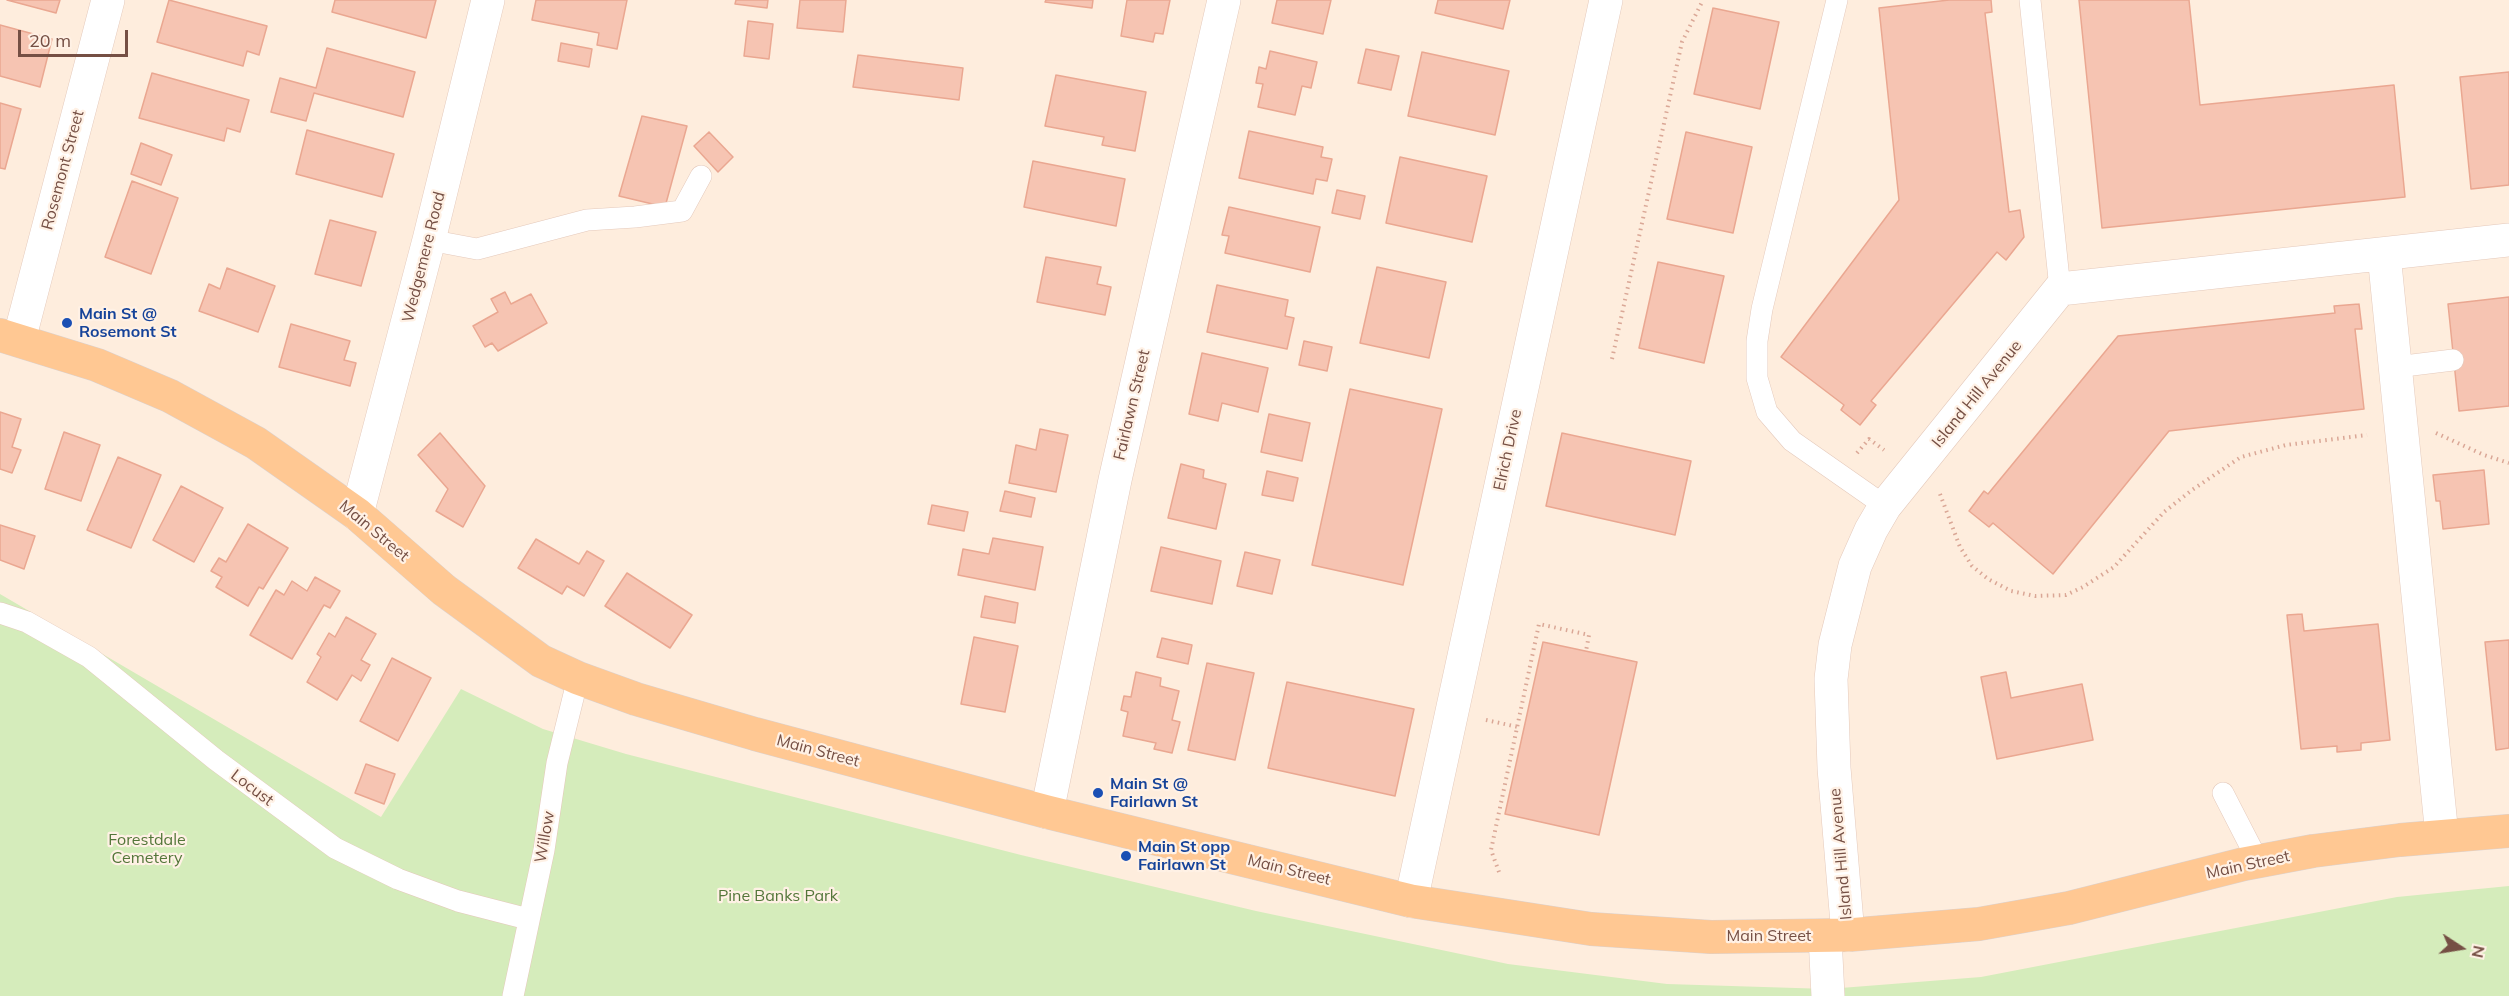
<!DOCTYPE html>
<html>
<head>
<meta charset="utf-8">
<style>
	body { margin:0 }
	#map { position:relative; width:2509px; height:996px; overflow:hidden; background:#feeddd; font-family:Mulish,sans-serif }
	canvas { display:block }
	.north { position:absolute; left:2431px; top:918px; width:60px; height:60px; -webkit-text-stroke:4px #fff1e5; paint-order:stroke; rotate:102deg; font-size:16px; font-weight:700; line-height:24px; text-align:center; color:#754f44 }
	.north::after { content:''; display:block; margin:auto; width:21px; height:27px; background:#754f44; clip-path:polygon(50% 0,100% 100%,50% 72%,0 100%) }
	.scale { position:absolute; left:18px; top:30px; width:110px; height:27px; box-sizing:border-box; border:3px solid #754f44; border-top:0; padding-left:8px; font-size:18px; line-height:21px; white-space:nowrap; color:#754f44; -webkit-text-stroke:4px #fff1e5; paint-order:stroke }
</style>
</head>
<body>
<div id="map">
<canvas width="2509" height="996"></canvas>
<div class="north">N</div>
<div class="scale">20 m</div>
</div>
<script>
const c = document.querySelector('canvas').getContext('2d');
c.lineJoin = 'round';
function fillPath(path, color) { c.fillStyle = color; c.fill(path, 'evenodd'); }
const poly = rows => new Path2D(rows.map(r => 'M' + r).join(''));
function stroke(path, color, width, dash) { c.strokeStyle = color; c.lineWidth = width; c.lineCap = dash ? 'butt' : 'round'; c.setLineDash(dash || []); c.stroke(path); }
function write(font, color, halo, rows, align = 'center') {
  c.font = font + ' Mulish,sans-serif'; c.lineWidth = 4.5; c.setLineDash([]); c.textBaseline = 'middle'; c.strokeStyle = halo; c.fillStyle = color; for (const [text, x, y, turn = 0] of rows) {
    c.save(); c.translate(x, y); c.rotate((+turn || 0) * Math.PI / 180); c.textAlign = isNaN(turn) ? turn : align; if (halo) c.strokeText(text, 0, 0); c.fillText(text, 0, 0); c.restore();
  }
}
const green = poly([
	[0,594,381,817,461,689,543,729,626,754,1021,855,1256,911,1508,964,1667,984,1828,989,1981,977,2397,897,2509,886,2509,996,0,996]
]);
const building = poly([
	[7,0,60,0,56,13,7,0],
	[169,0,267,26,259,55,247,51,243,66,157,42,169,0],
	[335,0,436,0,426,38,332,12,335,0],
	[536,0,627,0,617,49,597,45,599,33,532,20,536,0],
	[736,0,768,0,767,8,735,4,736,0],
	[800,0,846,0,843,32,797,28,800,0],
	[1046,0,1093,0,1092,8,1045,2,1046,0],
	[1127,0,1170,0,1163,34,1155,33,1153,42,1121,36,1127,0],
	[1277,0,1331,0,1323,34,1272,23,1277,0],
	[1438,0,1510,0,1503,29,1435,13,1438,0],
	[1949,0,1991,0,1992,12,1985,13,2009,212,2020,210,2024,237,2006,260,1997,252,1871,401,1876,405,1860,425,1841,410,1844,405,1781,357,1899,200,1879,8,1949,0],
	[2079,0,2189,0,2200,105,2394,85,2405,197,2102,228,2079,0],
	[1713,8,1779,22,1760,109,1694,94,1713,8],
	[748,21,773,24,769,59,744,56,748,21],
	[0,25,52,39,40,87,0,76,0,25],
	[561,43,592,49,589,67,558,61,561,43],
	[327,48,415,72,403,117,314,93,306,121,271,112,280,78,316,88,327,48],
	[1366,49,1399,56,1391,90,1358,83,1366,49],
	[1270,51,1317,62,1311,88,1302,86,1295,115,1258,107,1263,84,1256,83,1259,67,1266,69,1270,51],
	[1422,52,1509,71,1495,135,1408,116,1422,52],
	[858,55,963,68,959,100,853,87,858,55],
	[2509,72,2509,185,2471,189,2460,77,2509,72],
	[152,73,249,100,240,132,227,128,224,141,139,118,152,73],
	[1056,75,1146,92,1135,151,1102,145,1104,137,1045,126,1056,75],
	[0,103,21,109,5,169,0,168,0,103],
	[642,116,687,126,665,207,619,196,642,116],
	[307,130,394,154,382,197,296,174,307,130],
	[1249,131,1323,147,1321,157,1332,159,1327,181,1316,179,1313,194,1239,178,1249,131],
	[709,132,733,157,718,172,694,146,709,132],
	[1686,132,1752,147,1733,233,1667,219,1686,132],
	[141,143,172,155,161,185,131,174,141,143],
	[1400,157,1487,176,1472,242,1386,223,1400,157],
	[1033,161,1125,179,1116,226,1024,207,1033,161],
	[132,181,178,198,151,274,105,257,132,181],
	[1337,190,1365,196,1360,219,1332,213,1337,190],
	[1229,207,1320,227,1310,272,1225,253,1229,236,1222,235,1229,207],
	[330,220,376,232,361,286,315,274,330,220],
	[1046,257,1101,267,1097,284,1111,287,1105,315,1037,302,1046,257],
	[1658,262,1724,276,1704,363,1639,348,1658,262],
	[1377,267,1446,282,1429,358,1360,343,1377,267],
	[227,268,275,286,258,332,199,311,209,284,220,289,227,268],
	[1217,285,1288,300,1285,316,1294,318,1287,349,1207,332,1217,285],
	[505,292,511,304,531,294,547,323,498,351,492,343,485,347,473,326,498,312,491,299,505,292],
	[2509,297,2509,406,2459,411,2448,304,2509,297],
	[2359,304,2362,329,2355,329,2364,409,2169,431,2053,574,1993,523,1989,527,1969,511,1984,491,1988,494,2118,336,2335,313,2334,306,2359,304],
	[291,324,350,341,344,360,356,363,350,386,279,367,291,324],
	[1304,341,1332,347,1327,371,1299,365,1304,341],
	[1202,353,1268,368,1258,412,1222,403,1218,421,1189,414,1202,353],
	[1350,389,1442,409,1403,585,1312,565,1350,389],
	[0,412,21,419,12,447,21,450,12,473,0,469,0,412],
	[1269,414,1310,423,1302,461,1261,452,1269,414],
	[1040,429,1068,435,1056,492,1009,483,1016,445,1036,450,1040,429],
	[64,432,100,445,81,501,45,489,64,432],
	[440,433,485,486,463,527,436,511,448,489,418,455,440,433],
	[1562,433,1691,461,1675,535,1546,506,1562,433],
	[118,457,161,475,131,548,87,530,118,457],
	[1181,464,1204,470,1203,478,1226,484,1216,529,1168,518,1181,464],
	[2484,470,2489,524,2443,529,2440,501,2436,501,2433,475,2484,470],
	[1267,471,1298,478,1293,501,1262,495,1267,471],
	[181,486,223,508,194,562,153,540,181,486],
	[1005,491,1035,498,1031,517,1000,511,1005,491],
	[932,505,968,512,964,531,928,524,932,505],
	[248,524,288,548,263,589,259,587,248,606,216,587,222,577,211,571,219,558,226,562,248,524],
	[0,525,35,536,24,569,0,560,0,525],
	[993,538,1043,547,1035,590,958,575,963,549,989,554,993,538],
	[536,539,579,564,587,551,604,561,584,596,567,586,562,594,518,568,536,539],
	[1161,547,1221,561,1212,604,1151,591,1161,547],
	[1245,552,1280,560,1272,594,1237,586,1245,552],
	[627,573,692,615,670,648,605,606,627,573],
	[315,577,340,591,330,608,324,605,292,659,250,635,276,590,284,595,292,581,307,591,315,577],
	[985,596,1018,603,1015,623,981,617,985,596],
	[2302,614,2304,631,2378,624,2390,740,2361,743,2361,750,2337,752,2337,746,2301,749,2287,615,2302,614],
	[346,617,376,634,361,660,370,665,361,681,352,675,337,700,307,682,321,657,317,654,329,633,335,637,346,617],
	[974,637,1018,646,1005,712,961,704,974,637],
	[1162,638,1192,645,1188,664,1157,657,1162,638],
	[2509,640,2509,748,2496,750,2485,642,2509,640],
	[1543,642,1637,662,1599,835,1505,814,1543,642],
	[392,658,431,678,398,741,360,721,392,658],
	[1207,663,1254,673,1235,760,1188,750,1207,663],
	[1136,672,1161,678,1160,686,1179,691,1172,720,1180,722,1172,753,1154,749,1156,743,1123,736,1128,712,1121,710,1124,696,1131,697,1136,672],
	[2006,672,2011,698,2082,684,2093,740,1997,759,1981,677,2006,672],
	[1287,682,1414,709,1395,796,1268,768,1287,682],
	[366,764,395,774,384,804,355,793,366,764]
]);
const path = poly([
	[1612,359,1682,42,1703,0],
	[2436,433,2484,455,2509,463],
	[1857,453,1869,439,1884,450],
	[1940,494,1960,547,1972,566,1988,579,2011,591,2035,596,2066,595,2083,587,2114,567,2164,512,2192,490,2241,457,2286,445,2367,435],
	[1486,720,1518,727],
	[1499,872,1491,850,1539,624,1589,635,1586,651]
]);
const service = poly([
	[1837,0,1762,309,1757,341,1757,378,1767,412,1792,441,1885,506],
	[2030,0,2060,289],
	[429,240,477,249,587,220,635,217,682,211,701,176],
	[2396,367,2453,360],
	[0,613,27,622,89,657,216,760,335,848,398,879,458,901,528,919],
	[2223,793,2258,861],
	[513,996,544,850,557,763,578,678]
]);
const minor = poly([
	[2384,254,2442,836],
	[19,340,108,0],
	[357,514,429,240,488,0],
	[1047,812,1115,480,1224,0],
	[1411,901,1606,0],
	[1848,935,1834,768,1831,679,1835,645,1855,566,1871,530,1885,506,2060,289,2509,240],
	[1825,936,1828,996]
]);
const primary = poly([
	[0,335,97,365,170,396,256,443,357,514,444,590,541,661,578,678,636,699,755,734,1047,812,1411,901,1591,929,1711,937,1848,935,1979,924,2069,908,2244,864,2313,851,2400,840,2509,831]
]);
const markers = [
	[67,323,6,"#1a4fb4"],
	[1098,793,6,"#1a4fb4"],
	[1126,856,6,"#1a4fb4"]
];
const streetNames = [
	["Rosemont Street",63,170,-75],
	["Wedgemere Road",424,257,-76],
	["Island Hill Avenue",1977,394,-51],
	["Fairlawn Street",1132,405,-77],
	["Elrich Drive",1508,450,-78],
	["Main Street",374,531,40],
	["Main Street",818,751,15],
	["Locust",252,788,37],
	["Willow",545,837,-80],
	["Island Hill Avenue",1841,854,-95],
	["Main Street",2248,865,-12],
	["Main Street",1289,870,14],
	["Main Street",1769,936]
];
const transitNames = [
	["Main St @",79,314],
	["Rosemont St",79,332],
	["Main St @",1110,784],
	["Fairlawn St",1110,802],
	["Main St opp",1138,847],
	["Fairlawn St",1138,865]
];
const parkNames = [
	["Forestdale",147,840],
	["Cemetery",147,858],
	["Pine Banks Park",778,896]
];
fillPath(green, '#d5ecbb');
fillPath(building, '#f6c4b2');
stroke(building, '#eaa791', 1.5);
stroke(service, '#e4c9bb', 22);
stroke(minor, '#e4c9bb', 34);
stroke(primary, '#dbd1ce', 34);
stroke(path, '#daa796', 4, [1.5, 4.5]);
stroke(service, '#fff', 21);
stroke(minor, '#fff', 33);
stroke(primary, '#ffc893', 33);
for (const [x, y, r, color] of markers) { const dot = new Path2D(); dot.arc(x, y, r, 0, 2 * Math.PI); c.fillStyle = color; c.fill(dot); stroke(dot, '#fff1e5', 2); }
write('16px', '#754f44', '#fff1e5', streetNames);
write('bold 16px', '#164399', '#fff1e5', transitNames, 'left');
write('16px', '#537639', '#fff1e5', parkNames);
</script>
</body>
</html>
